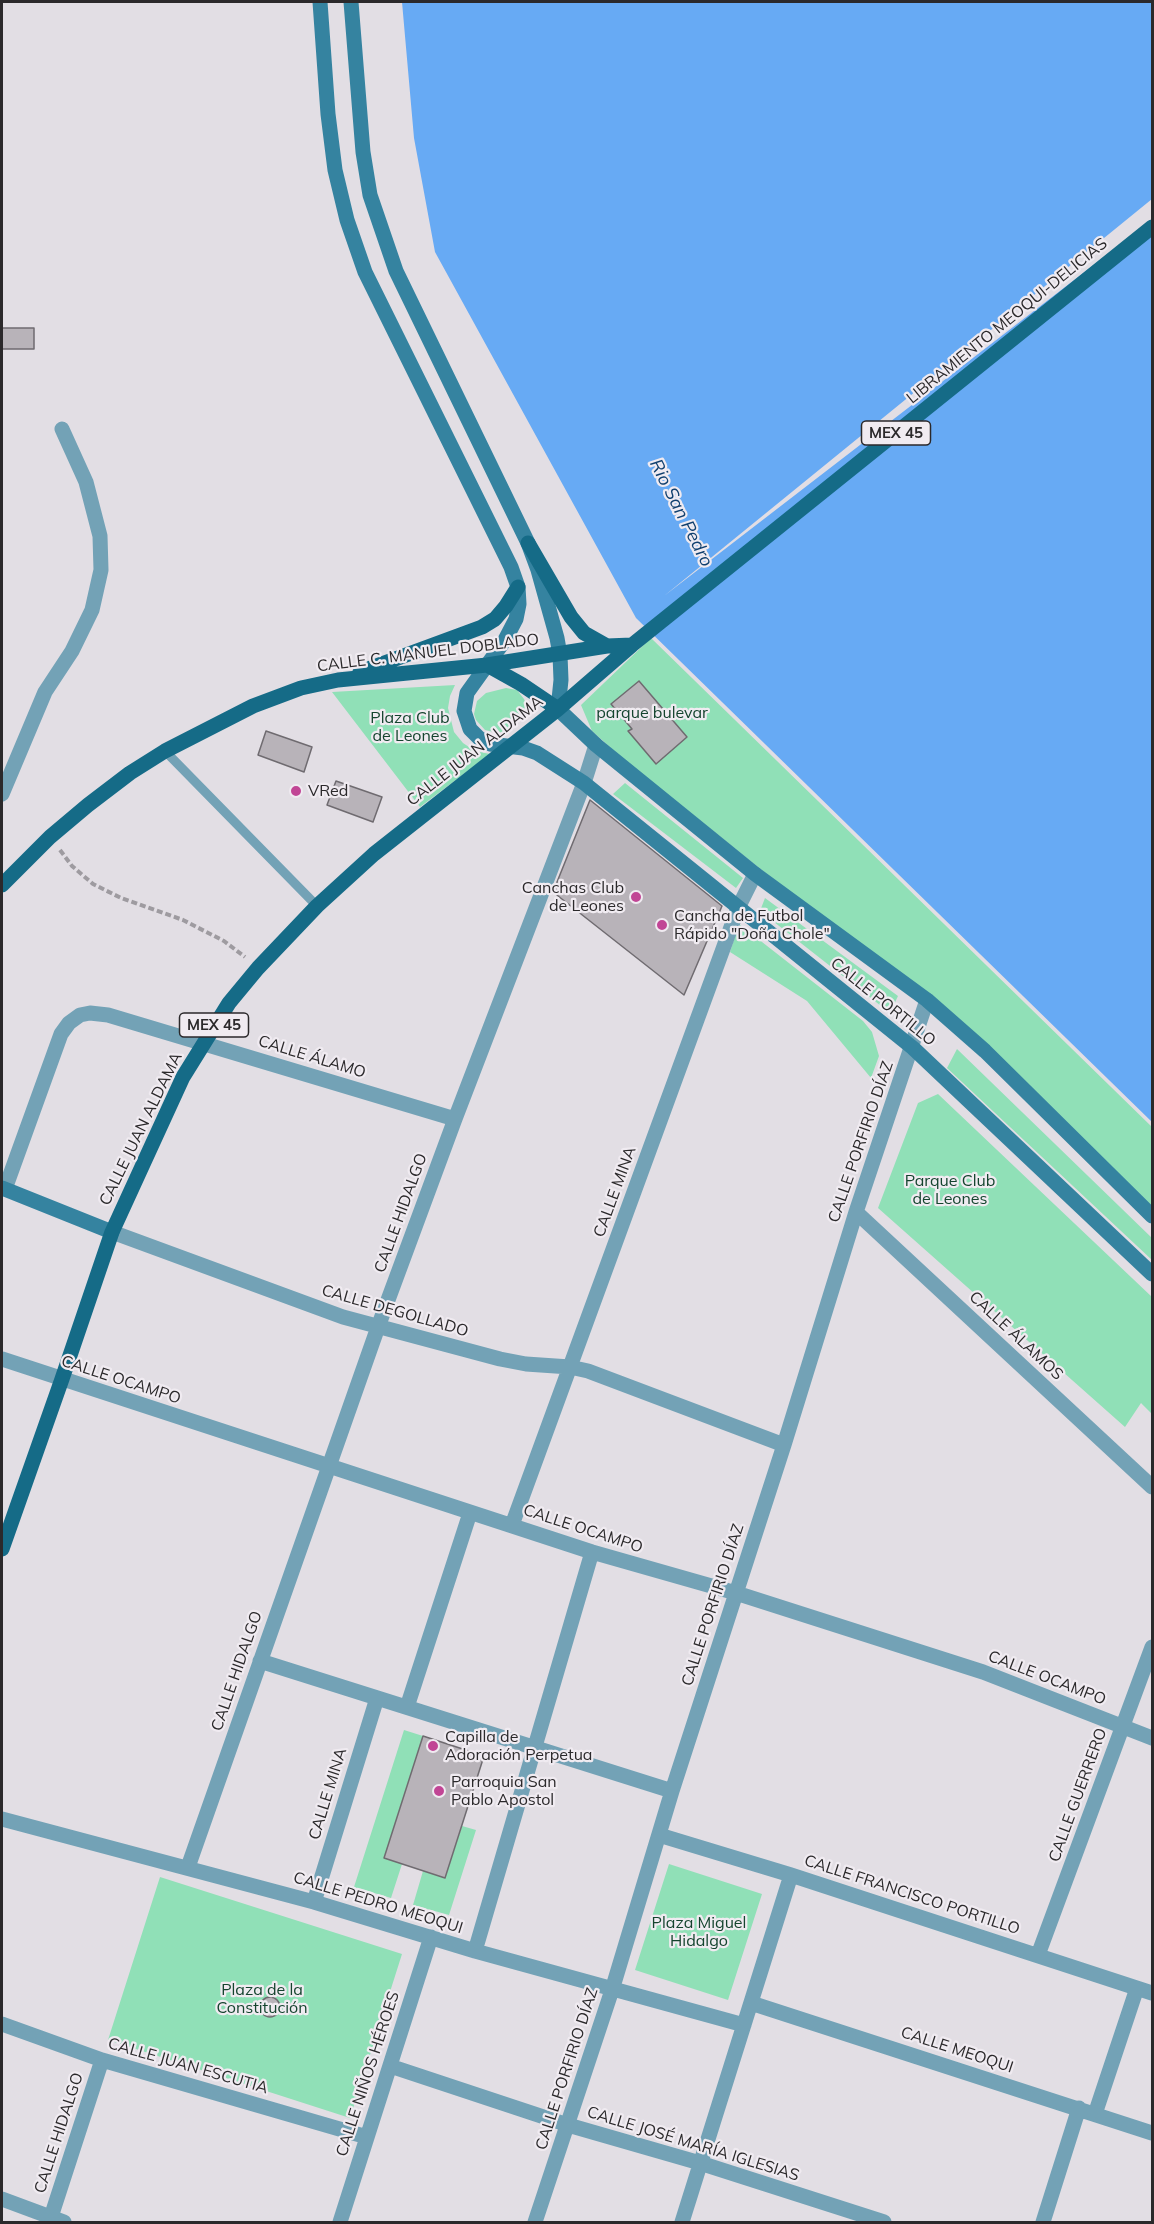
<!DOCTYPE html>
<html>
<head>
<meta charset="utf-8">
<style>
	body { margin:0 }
	#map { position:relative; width:1154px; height:2224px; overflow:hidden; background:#e2dee4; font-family:Mulish,sans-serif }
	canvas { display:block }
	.frame { position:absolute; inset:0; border:3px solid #2b292b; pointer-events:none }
</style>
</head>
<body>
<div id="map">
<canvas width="1154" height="2224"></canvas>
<div class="frame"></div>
</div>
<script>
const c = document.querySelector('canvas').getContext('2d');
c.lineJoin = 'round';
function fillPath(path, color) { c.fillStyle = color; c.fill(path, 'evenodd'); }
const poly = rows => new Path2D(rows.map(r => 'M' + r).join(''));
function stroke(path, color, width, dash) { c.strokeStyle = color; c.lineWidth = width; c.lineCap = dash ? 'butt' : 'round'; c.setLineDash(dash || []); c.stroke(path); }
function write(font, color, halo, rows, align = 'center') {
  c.font = font + ' Mulish,sans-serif'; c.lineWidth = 4.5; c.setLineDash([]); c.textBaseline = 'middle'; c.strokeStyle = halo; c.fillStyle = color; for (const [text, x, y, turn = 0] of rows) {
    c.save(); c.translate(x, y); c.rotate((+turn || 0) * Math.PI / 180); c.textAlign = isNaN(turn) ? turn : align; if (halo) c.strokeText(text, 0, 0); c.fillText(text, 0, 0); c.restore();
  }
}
const green = poly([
	[651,638,1152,1127,1152,1210,917,986,784,888,621,757,592,731,581,705],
	[455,685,450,696,448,708,454,732,463,743,475,751,490,754,420,807,332,692],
	[506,688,517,690,524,699,526,704,523,715,506,730,499,733,485,730,476,720,474,714,477,701,486,693],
	[625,783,743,878,736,888,613,794],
	[765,898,898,996,890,1013,760,911],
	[739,924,863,1021,872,1032,879,1056,871,1078,807,1001,730,952],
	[957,1049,1152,1238,1152,1260,947,1068],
	[938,1094,1152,1297,1152,1414,1141,1403,1125,1427,878,1208,918,1103],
	[404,1730,423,1736,384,1858,402,1864,391,1898,354,1887],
	[462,1826,476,1830,449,1915,413,1905,423,1871,445,1878],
	[669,1864,762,1894,728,2000,635,1970],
	[160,1877,402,1954,350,2118,108,2040]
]);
const water = poly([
	[402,2,1152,2,1152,199,664,596,1152,220,1152,1122,636,618,435,252,414,138]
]);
const building = poly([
	[2,328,34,328,34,349,2,349,2,328],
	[639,681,687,737,656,764,628,731,632,729,611,704,639,681],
	[266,731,312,747,304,772,258,755,266,731],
	[336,781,382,797,373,822,327,805,336,781],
	[590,800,722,906,684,995,553,892,590,800],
	[423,1736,484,1756,445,1878,384,1858,423,1736],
	'260 2007a10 10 0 1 1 20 0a10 10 0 1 1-20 0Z'
]);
const path = poly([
	[60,850,72,866,93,884,121,898,183,920,224,941,245,957]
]);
const lane = poly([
	[165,751,317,906]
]);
const street = poly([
	[2,794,45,692,72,651,92,610,101,570,100,536,86,482,62,429],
	[5,1189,61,1034,69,1023,80,1015,90,1013,108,1015,455,1119],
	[856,1212,1152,1487],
	[112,1232,343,1317,500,1359,526,1364,570,1367,588,1371,784,1445],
	[2,1359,592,1552,736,1593,983,1672,1152,1738],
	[512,1525,738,908,755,874],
	[260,1661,672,1791],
	[407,1707,470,1513],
	[2,1819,314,1902,475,1951,744,2025],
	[659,1835,791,1875,1152,1993],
	[188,1867,378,1327,455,1119,584,783,596,745],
	[314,1902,377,1698],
	[475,1951,592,1552],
	[1038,1955,1152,1647],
	[751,2003,1152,2133],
	[2,2024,102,2060,367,2137],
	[390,2066,568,2125,700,2163,884,2222],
	[1095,2114,1137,1988],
	[2,2199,64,2222],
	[51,2217,102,2060],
	[340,2222,431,1937],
	[535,2222,612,1990,672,1791,784,1445,856,1212,927,1000],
	[682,2222,791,1875],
	[1043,2222,1079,2108]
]);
const secondary = poly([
	[320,2,328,114,335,170,347,220,365,272,511,567,518,587,519,604,516,619,505,640,467,693,464,711,470,729,479,738,490,744,523,748,537,753,584,783,913,1048,1152,1274],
	[351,2,363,152,370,195,396,271,528,543,538,570,557,638,560,655,561,680,558,709,596,745,755,874,927,1000,985,1051,1152,1216],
	[2,1188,112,1232]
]);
const primary = poly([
	[528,543,571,617,584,633,607,646],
	[487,665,521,684,558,709],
	[360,672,482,627,495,619,506,606,518,587],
	[2,885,50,837,88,805,130,773,165,751,253,706,301,688,338,680,487,665,607,646,632,645],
	[2,1549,62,1379,112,1232,183,1077,229,1003,258,968,317,906,374,854,558,709,632,645,1152,227]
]);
const markers = [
	[296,791,6,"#c14595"],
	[636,897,6,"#c14595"],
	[662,925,6,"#c14595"],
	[433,1746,6,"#c14595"],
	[439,1791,6,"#c14595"]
];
const shields = [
	[896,433,69],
	[214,1025,69]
];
const shieldNames = [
	["MEX 45",896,433],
	["MEX 45",214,1025]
];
const streetNames = [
	["LIBRAMIENTO MEOQUI-DELICIAS",1007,321,-39],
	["CALLE C. MANUEL DOBLADO",428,653,-7],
	["CALLE JUAN ALDAMA",475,751,-38],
	["CALLE PORTILLO",883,1002,39],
	["CALLE ÁLAMO",312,1057,17],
	["CALLE JUAN ALDAMA",141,1129,-64],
	["CALLE PORFIRIO DÍAZ",861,1142,-71],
	["CALLE MINA",615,1192,-70],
	["CALLE HIDALGO",401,1213,-70],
	["CALLE DEGOLLADO",395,1311,16],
	["CALLE ÁLAMOS",1016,1336,43],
	["CALLE OCAMPO",121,1380,18],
	["CALLE OCAMPO",583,1529,18],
	["CALLE PORFIRIO DÍAZ",713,1605,-72],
	["CALLE HIDALGO",237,1671,-71],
	["CALLE OCAMPO",1047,1678,21],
	["CALLE MINA",328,1794,-73],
	["CALLE GUERRERO",1078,1795,-70],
	["CALLE FRANCISCO PORTILLO",912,1895,18],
	["CALLE PEDRO MEOQUI",378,1903,17],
	["CALLE MEOQUI",957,2050,18],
	["CALLE JUAN ESCUTIA",188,2066,16],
	["CALLE PORFIRIO DÍAZ",567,2069,-72],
	["CALLE NIÑOS HÉROES",368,2074,-72],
	["CALLE HIDALGO",59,2133,-72],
	["CALLE JOSÉ MARÍA IGLESIAS",693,2144,17]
];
const parkNames = [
	["parque bulevar",652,713],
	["Plaza Club",410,718],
	["de Leones",410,736],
	["Parque Club",950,1181],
	["de Leones",950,1199],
	["Plaza Miguel",699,1923],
	["Hidalgo",699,1941],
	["Plaza de la",262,1990],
	["Constitución",262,2008]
];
const poiNames = [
	["VRed",308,791],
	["Canchas Club",624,888,"right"],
	["de Leones",624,906,"right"],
	["Cancha de Futbol",674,916],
	["Rápido \"Doña Chole\"",674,934],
	["Capilla de",445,1737],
	["Adoración Perpetua",445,1755],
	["Parroquia San",451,1782],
	["Pablo Apostol",451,1800]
];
const waterNames = [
	["Rio San Pedro",681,513,63]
];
fillPath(green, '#90e0b7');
fillPath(water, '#67aaf4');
fillPath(building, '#b8b3b9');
stroke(building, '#6f6b70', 1.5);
stroke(path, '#9e9ba0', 4, [6, 3]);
stroke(lane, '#73a2b6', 9);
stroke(street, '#73a2b6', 15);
stroke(secondary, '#3583a0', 15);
stroke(primary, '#156b87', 15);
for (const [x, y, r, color] of markers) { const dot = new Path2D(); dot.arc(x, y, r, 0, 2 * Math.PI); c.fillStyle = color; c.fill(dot); stroke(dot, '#f0ebf1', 2); }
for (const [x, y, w] of shields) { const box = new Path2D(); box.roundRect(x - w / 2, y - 12, w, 24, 4.5); c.fillStyle = '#f0ebf1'; c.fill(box); stroke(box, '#2b292b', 1.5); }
write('bold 15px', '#2b292b', null, shieldNames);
write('16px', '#2b292b', '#f0ebf1', streetNames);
write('16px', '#14442e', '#f0ebf1', parkNames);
write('16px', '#2b292b', '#f0ebf1', poiNames, 'left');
write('italic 18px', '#11406f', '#f0ebf1', waterNames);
</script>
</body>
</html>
